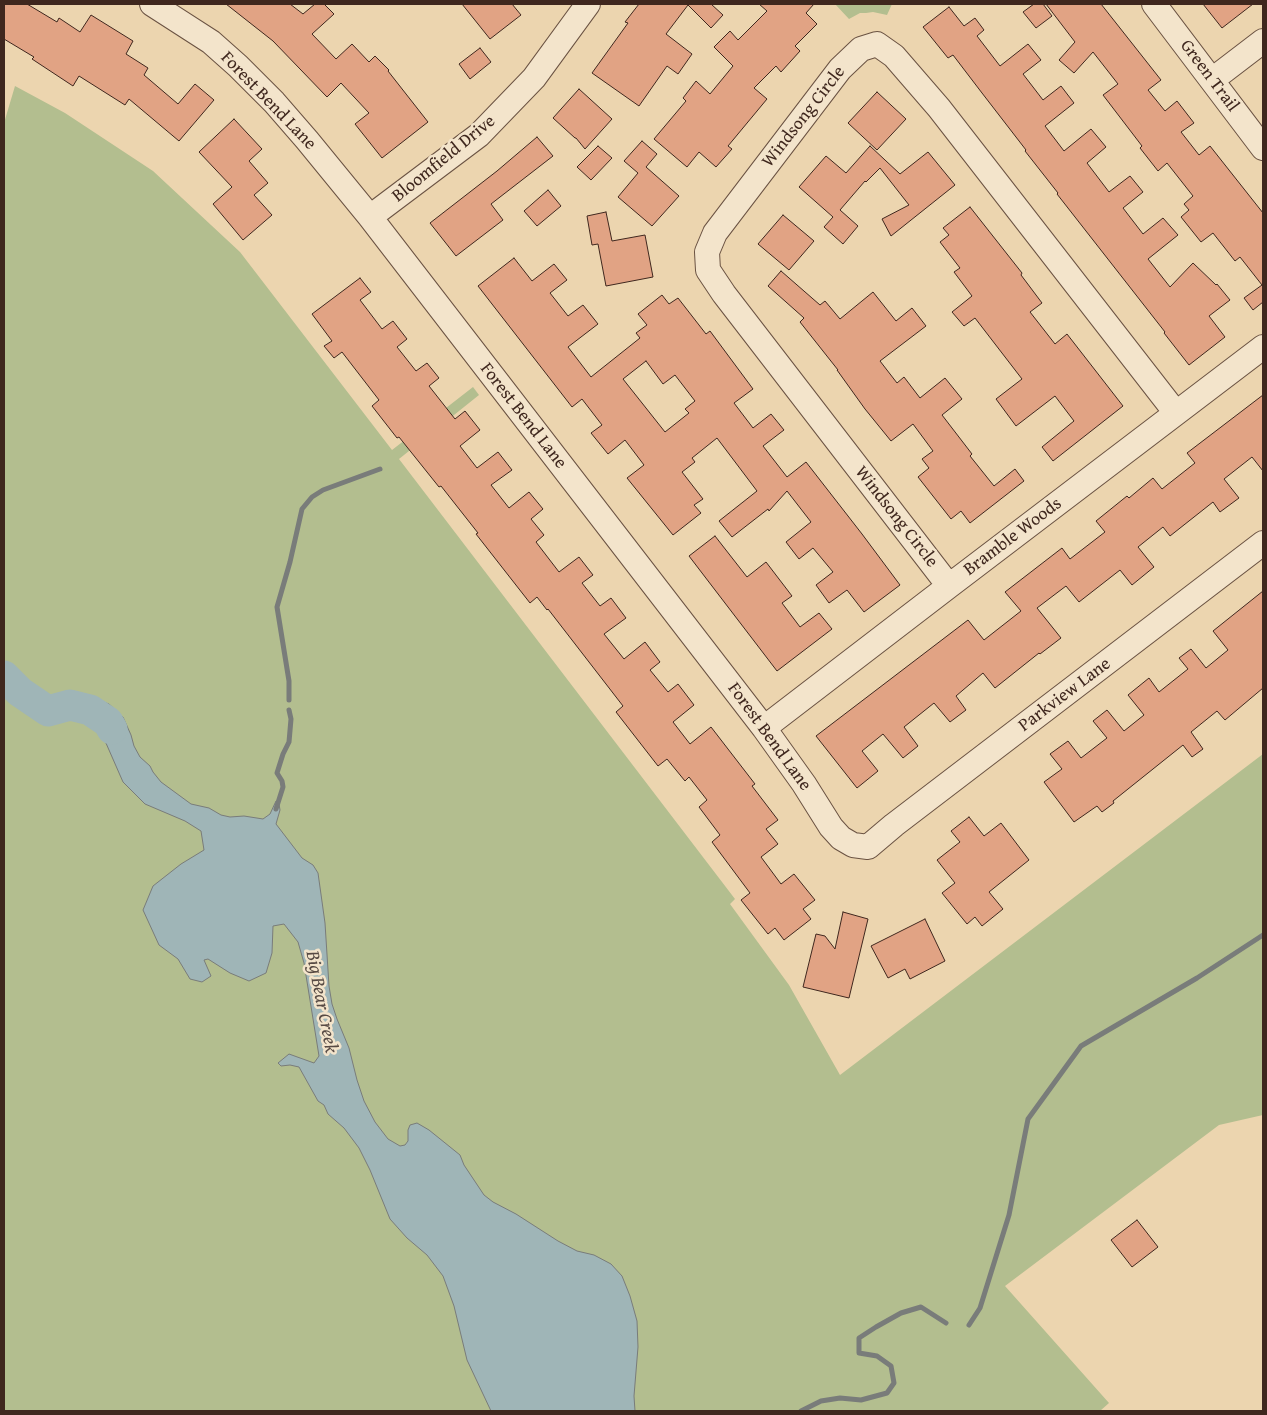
<!DOCTYPE html>
<html>
<head>
<meta charset="utf-8">
<style>
	body { margin:0 }
	#map { position:relative; width:1267px; height:1415px; overflow:hidden; background:#ecd5af; font-family:"Gentium Book Plus",serif }
	canvas { display:block }
	.frame { position:absolute; inset:0; border:5px solid #3f271e; pointer-events:none }
</style>
</head>
<body>
<div id="map">
<canvas width="1267" height="1415"></canvas>
<div class="frame"></div>
</div>
<script>
const c = document.querySelector('canvas').getContext('2d');
c.lineJoin = 'round';
function fillPath(path, color) { c.fillStyle = color; c.fill(path, 'evenodd'); }
const poly = rows => new Path2D(rows.map(r => 'M' + r).join(''));
function stroke(path, color, width, dash) { c.strokeStyle = color; c.lineWidth = width; c.lineCap = dash ? 'butt' : 'round'; c.setLineDash(dash || []); c.stroke(path); }
function write(font, color, halo, rows, align = 'center') {
  c.font = font + ' "Gentium Book Plus",serif'; c.lineWidth = 5; c.setLineDash([]); c.textBaseline = 'middle'; c.strokeStyle = halo; c.fillStyle = color; for (const [text, x, y, turn = 0] of rows) {
    c.save(); c.translate(x, y); c.rotate((+turn || 0) * Math.PI / 180); c.textAlign = isNaN(turn) ? turn : align; if (halo) c.strokeText(text, 0, 0); c.fillText(text, 0, 0); c.restore();
  }
}
const green = poly([
	[835,4,892,4,887,15,873,12,866,13,860,13,849,19],
	[15,86,65,113,153,171,240,252,392,450,473,387,479,395,399,459,735,899,730,904,789,985,840,1075,1263,754,1263,1115,1219,1125,1005,1286,1109,1403,1100,1411,4,1411,4,123]
]);
const water = poly([
	[87,696,109,704,123,717,131,735,134,746,140,757,150,766,153,772,161,782,191,804,209,808,221,815,230,817,244,816,263,819,270,814,276,801,279,804,280,810,276,824,302,858,313,865,318,873,325,923,329,986,332,1004,337,1019,349,1048,357,1080,364,1101,375,1122,388,1139,400,1146,405,1145,408,1141,408,1130,410,1125,417,1123,429,1130,460,1155,464,1165,484,1195,493,1202,516,1214,558,1241,577,1251,594,1255,611,1264,622,1276,630,1296,637,1321,638,1347,634,1396,635,1411,491,1411,467,1360,454,1306,443,1276,427,1255,407,1238,390,1219,370,1170,359,1148,344,1128,328,1114,324,1105,318,1101,299,1067,290,1065,281,1066,278,1063,289,1054,314,1063,319,1056,304,963,298,942,284,924,273,926,272,953,266,973,249,981,230,973,208,959,204,960,211,976,202,982,190,979,178,959,159,945,143,910,153,886,181,864,204,850,201,831,185,821,145,804,123,782,102,734,84,720,77,706,87,696]
]);
const stream = poly([
	[289,700,289,681,277,607,290,562,302,509,312,497,323,490,380,469],
	[276,809,283,787,282,781,277,773,283,754,289,742,291,719,289,710],
	[969,1325,980,1308,1009,1215,1028,1119,1081,1046,1197,978,1263,935],
	[801,1411,821,1401,840,1398,861,1400,887,1393,894,1383,891,1366,877,1356,859,1353,859,1338,876,1327,901,1313,921,1307,946,1323]
]);
const river = poly([
	[4,676,20,692,48,711,70,705,90,710,108,722,112,729]
]);
const building = poly([
	[4,4,27,4,57,22,59,18,80,32,91,15,133,41,126,54,148,68,144,75,178,104,195,84,214,100,179,141,129,99,125,105,79,76,73,86,32,59,34,57,4,39,4,4],
	[226,4,290,4,303,14,315,4,324,4,334,14,312,34,336,59,352,44,369,62,375,56,389,70,388,71,428,122,382,158,355,124,369,113,341,83,327,97,273,41,226,4],
	[462,4,512,4,521,15,490,39,462,4],
	[639,4,711,4,723,15,711,28,688,5,666,34,692,54,678,74,667,66,639,106,592,73,628,23,625,22,639,4],
	[759,4,814,4,806,13,817,24,795,46,800,51,781,72,776,66,754,88,767,99,728,146,732,149,716,167,699,152,687,167,654,139,686,101,683,98,696,81,710,94,733,66,714,47,730,31,738,40,767,11,759,4],
	[1034,4,1043,4,1052,16,1036,28,1023,12,1034,4],
	[1046,4,1101,4,1161,80,1148,90,1165,111,1177,101,1194,123,1181,132,1199,155,1210,146,1263,213,1263,302,1253,310,1244,298,1262,285,1240,257,1235,261,1213,233,1201,242,1181,217,1189,210,1184,204,1193,196,1167,163,1158,171,1140,148,1142,146,1103,95,1118,84,1093,52,1074,73,1059,60,1075,42,1046,4],
	[1203,4,1253,4,1222,28,1203,4],
	[949,7,964,26,975,18,984,30,977,36,1000,66,1028,44,1041,60,1023,74,1043,100,1061,86,1074,103,1045,126,1064,151,1091,129,1106,147,1087,163,1109,192,1130,176,1143,192,1123,208,1143,234,1163,218,1178,235,1148,259,1170,287,1193,263,1216,285,1217,284,1230,300,1209,316,1225,337,1189,365,1164,333,1165,332,1057,194,1058,193,1025,151,1026,150,982,93,953,55,948,58,923,27,949,7],
	[480,48,491,62,470,79,459,64,480,48],
	[579,89,612,119,585,149,576,138,575,138,553,118,579,89],
	[877,92,906,119,877,150,848,123,877,92],
	[234,119,262,149,249,161,268,183,254,195,272,215,243,240,213,204,232,187,199,152,234,119],
	[537,137,553,156,491,204,503,220,456,256,430,223,497,171,537,137],
	[642,141,657,154,646,167,679,196,652,226,618,197,638,173,624,161,642,141],
	[598,146,612,158,591,180,577,167,598,146],
	[870,146,900,174,928,152,955,185,891,236,882,219,909,205,880,168,866,182,865,181,840,210,858,226,843,244,824,227,833,217,799,187,826,156,846,173,870,146],
	[548,190,561,206,537,226,524,211,548,190],
	[970,207,1022,273,1021,275,1042,303,1030,312,1055,344,1067,334,1123,406,1053,461,1042,447,1074,421,1055,396,1016,426,996,399,1022,379,975,318,964,326,952,312,972,296,954,272,960,268,940,242,949,235,943,228,970,207],
	[606,212,612,241,645,235,653,277,606,286,598,244,592,245,587,216,606,212],
	[783,215,814,241,789,270,758,244,783,215],
	[514,258,532,281,554,264,567,280,550,293,568,316,583,305,598,324,568,347,591,377,640,338,636,333,647,325,638,314,662,295,669,304,678,298,706,334,710,331,753,389,734,403,753,428,771,414,784,430,763,446,787,477,806,462,862,534,900,585,864,612,847,590,829,603,816,585,833,572,813,548,799,559,786,542,811,522,787,491,769,511,768,509,732,537,719,521,757,491,717,438,692,458,695,462,682,472,703,499,694,505,701,513,673,535,627,478,644,465,625,440,608,454,591,433,602,425,582,399,572,407,478,286,514,258],
	[646,361,663,384,675,375,695,401,685,409,689,413,665,432,623,379,646,361],
	[781,271,820,305,825,301,840,319,873,292,896,321,912,308,926,326,880,361,897,383,904,377,920,398,945,378,962,399,942,415,972,454,970,456,994,486,1015,469,1024,481,970,523,961,511,951,519,918,477,929,468,922,459,933,451,913,424,891,441,865,409,837,370,838,370,800,322,804,318,768,286,781,271],
	[360,278,371,292,360,300,382,329,393,321,407,339,397,347,416,371,427,363,439,378,429,386,455,419,465,411,480,430,460,446,477,468,498,452,512,470,491,485,509,508,529,492,543,509,531,519,544,535,536,542,559,572,579,557,593,575,582,583,600,606,611,598,626,618,604,634,624,659,645,642,660,662,650,670,668,692,678,684,694,705,673,722,690,744,711,727,755,784,752,786,778,820,766,829,778,844,761,857,781,884,794,874,815,900,803,909,811,919,784,940,775,928,768,934,741,900,750,893,712,842,720,835,699,807,707,800,689,777,685,781,667,759,658,766,616,712,623,706,548,609,547,610,537,597,530,603,476,534,478,533,441,486,439,487,399,437,397,438,372,406,379,400,342,352,334,358,324,346,332,341,312,314,360,278],
	[1263,395,1263,471,1252,457,1224,479,1239,498,1220,512,1213,502,1170,536,1163,527,1138,547,1154,567,1132,585,1120,570,1079,602,1066,586,1037,608,1061,638,1040,654,1039,653,995,688,983,673,956,696,966,710,950,722,934,703,904,727,918,746,903,758,883,734,862,751,878,771,857,788,816,736,968,620,984,640,1021,611,1005,592,1062,548,1070,559,1105,532,1096,521,1127,496,1129,498,1153,478,1162,489,1195,463,1187,453,1263,395],
	[715,536,747,577,766,562,792,596,782,603,800,627,819,613,832,629,777,671,689,556,715,536],
	[1263,591,1263,688,1225,720,1217,711,1191,732,1203,749,1192,757,1183,745,1113,801,1114,803,1102,812,1097,806,1074,822,1044,782,1062,769,1050,754,1068,741,1081,758,1107,738,1093,721,1107,710,1124,731,1144,715,1128,695,1149,678,1159,692,1188,669,1179,658,1191,649,1206,668,1228,650,1213,631,1263,591],
	[969,817,984,836,1001,823,1029,860,989,892,1003,909,982,926,975,917,967,924,942,893,955,883,937,860,960,842,951,831,969,817],
	[843,912,868,919,849,998,803,987,816,934,825,936,835,949,843,912],
	[925,919,945,961,910,979,905,969,888,978,871,946,925,919],
	[1137,1220,1158,1247,1132,1267,1111,1240,1137,1220]
]);
const minor = poly([
	[152,4,211,42,238,66,274,102,307,140,370,217,764,728,804,784,831,827,841,838,853,845,868,847,894,825,1263,543],
	[1154,4,1263,148],
	[1212,80,1263,41],
	[370,217,479,135,534,78,588,4],
	[949,586,724,294,708,270,707,252,715,233,840,69,861,49,877,44,894,56,939,108,1176,413],
	[764,728,949,586,1263,347]
]);
const streetNames = [
	["Green Trail",1209,76,53],
	["Forest Bend Lane",268,101,46],
	["Windsong Circle",804,117,-52],
	["Bloomfield Drive",444,159,-39],
	["Forest Bend Lane",523,416,52],
	["Windsong Circle",896,517,52],
	["Bramble Woods",1013,537,-37],
	["Parkview Lane",1065,695,-37],
	["Forest Bend Lane",769,737,54]
];
const waterNames = [
	["Big Bear Creek",321,1002,79]
];
fillPath(green, '#b3be8f');
fillPath(water, '#9fb5b7');
stroke(water, '#797c7a', 1);
stroke(stream, '#797c7a', 5);
stroke(river, '#9fb5b7', 31);
fillPath(building, '#e1a384');
stroke(building, '#3f271e', 1);
stroke(minor, '#6a5242', 26);
stroke(minor, '#f3e4cb', 24);
write('18px', '#3f271e', '#f3e4cb', streetNames);
write('italic 19px', '#574a44', '#f3e4cb', waterNames);
</script>
</body>
</html>
